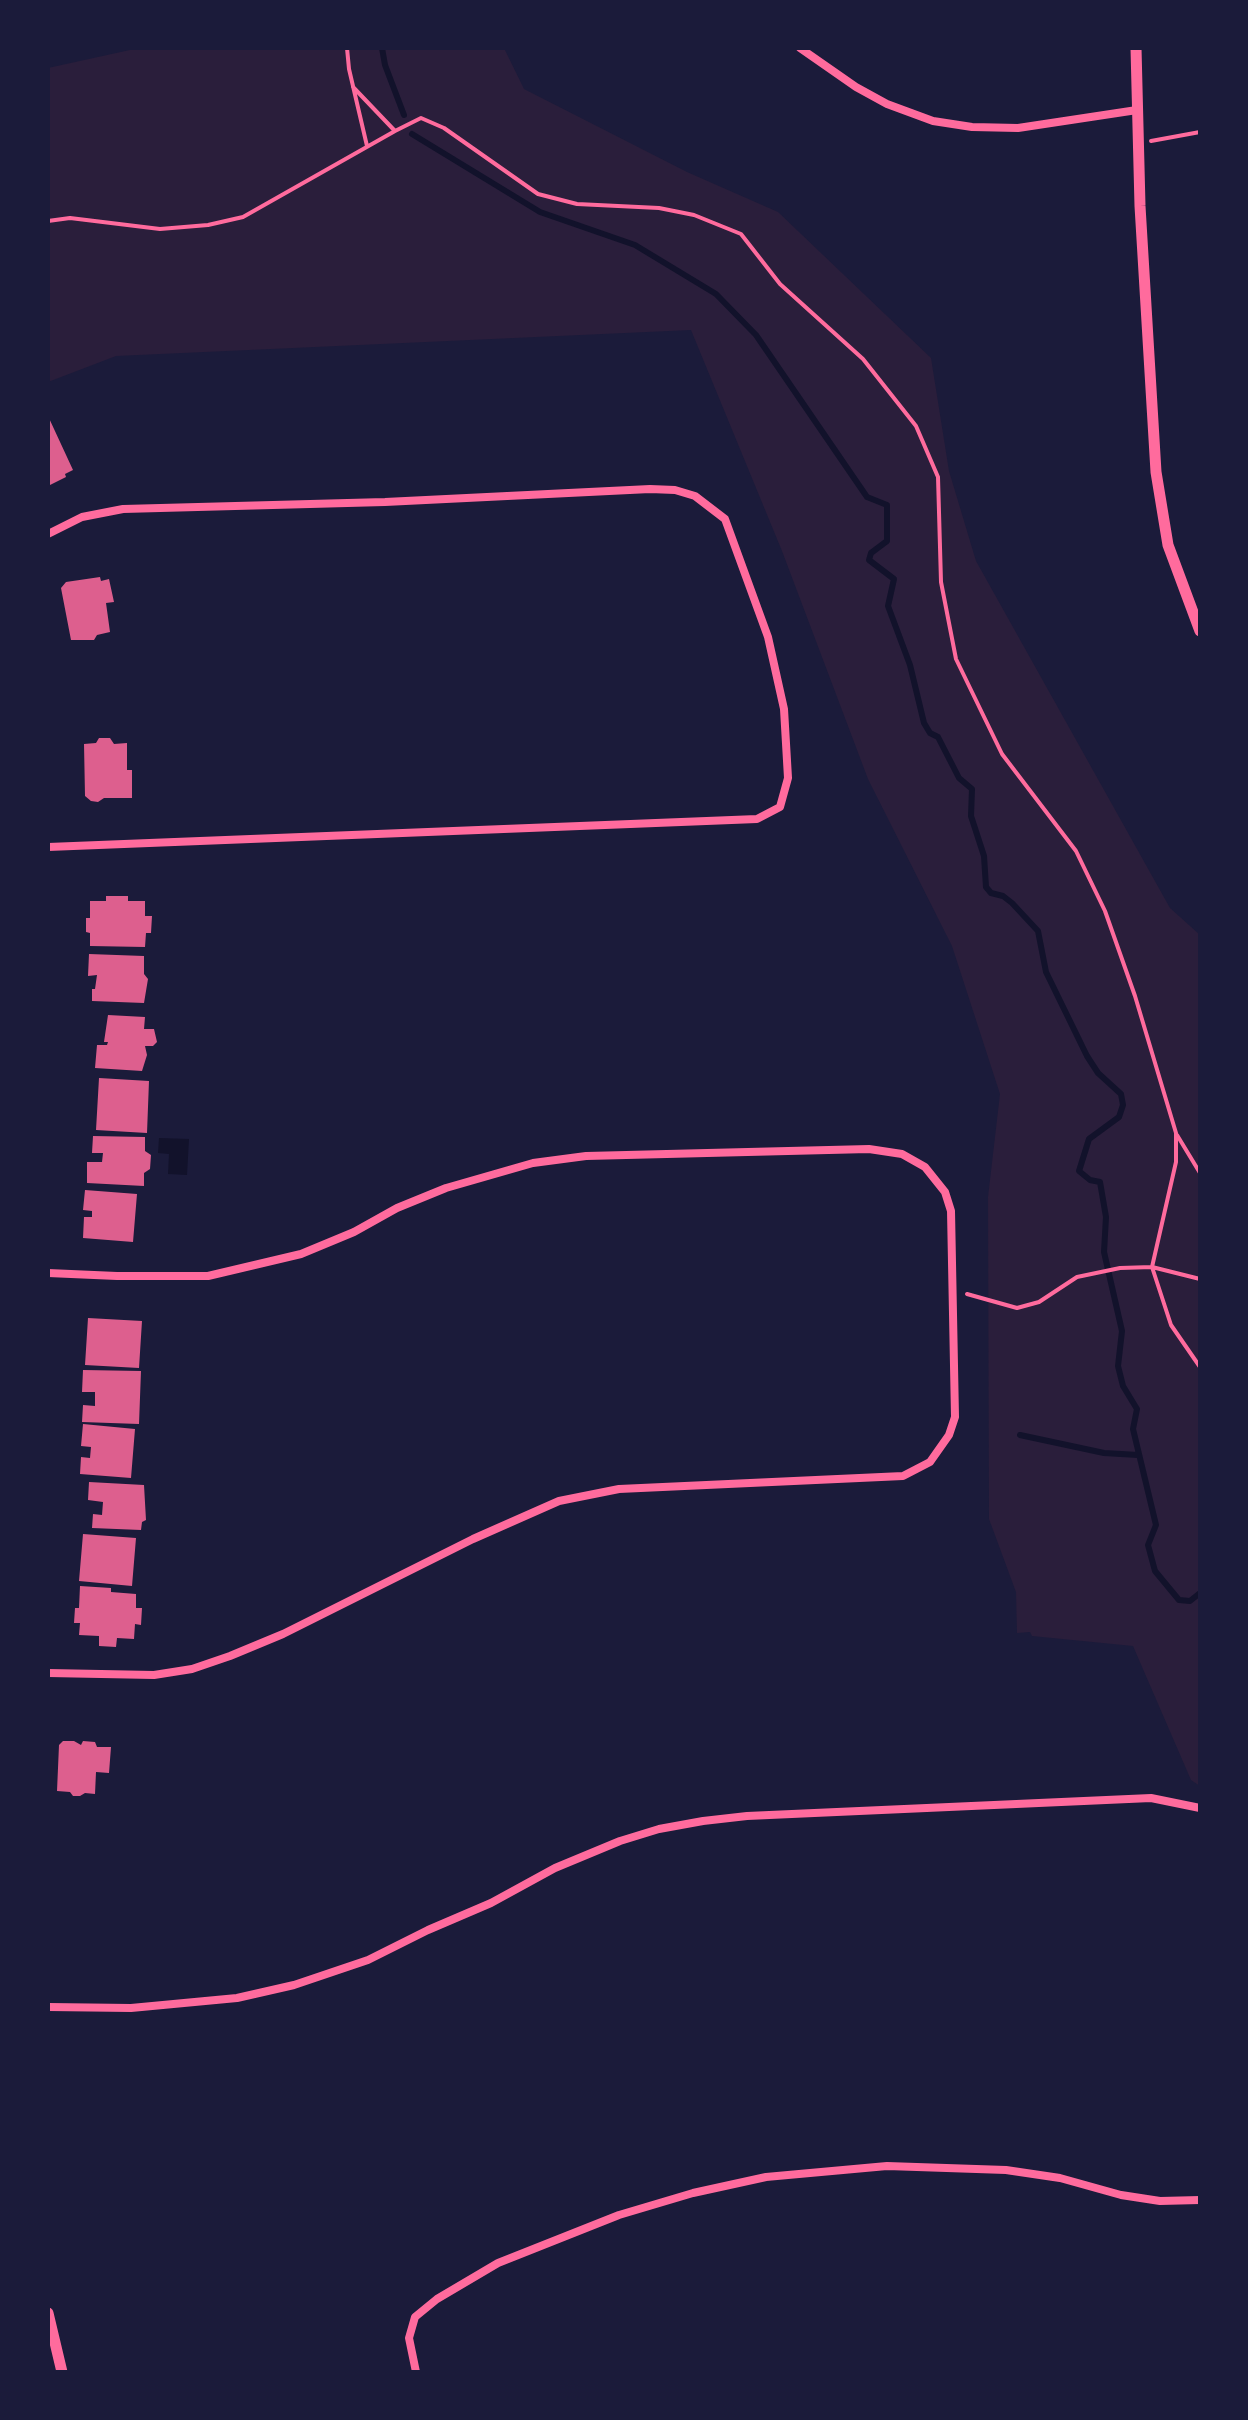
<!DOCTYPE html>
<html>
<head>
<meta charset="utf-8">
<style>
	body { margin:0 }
	#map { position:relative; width:1248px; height:2420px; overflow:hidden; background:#1b1b3a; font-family:"Varela Round",sans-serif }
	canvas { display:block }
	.frame { position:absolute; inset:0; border:50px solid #1b1b3a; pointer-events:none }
</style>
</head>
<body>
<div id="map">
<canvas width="1248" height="2420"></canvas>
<div class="frame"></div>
</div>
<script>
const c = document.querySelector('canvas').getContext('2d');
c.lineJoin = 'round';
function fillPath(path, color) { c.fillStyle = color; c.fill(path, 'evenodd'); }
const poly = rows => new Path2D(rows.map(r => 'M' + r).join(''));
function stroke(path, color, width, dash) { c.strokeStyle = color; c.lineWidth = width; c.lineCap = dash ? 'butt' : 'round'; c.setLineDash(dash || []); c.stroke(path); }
const green = poly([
	[139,48,504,48,524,89,687,172,778,212,931,358,949,471,976,561,1170,908,1200,935,1200,1786,1191,1780,1133,1646,1032,1636,1030,1632,1017,1633,1016,1592,989,1519,988,1197,1000,1094,952,946,868,779,782,551,691,330,116,356,48,382,48,68]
]);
const water = poly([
	[159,1138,189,1139,187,1175,168,1174,169,1154,158,1153]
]);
const stream = poly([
	[382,48,385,65,404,115],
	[412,134,540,212,635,245,716,294,756,335,867,497,887,505,887,541,871,553,869,560,894,579,888,606,910,665,924,723,930,733,938,737,959,778,972,789,971,816,984,856,986,887,991,893,1003,896,1012,903,1038,931,1046,972,1087,1056,1098,1073,1121,1094,1123,1105,1119,1117,1089,1139,1079,1171,1090,1180,1100,1182,1106,1217,1104,1252,1122,1331,1118,1366,1123,1386,1137,1409,1133,1429,1156,1525,1148,1545,1155,1571,1179,1600,1190,1601,1200,1593],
	[1020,1435,1104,1453,1138,1455]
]);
const building = poly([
	[48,416,73,470,65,474,66,477,48,486],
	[100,577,101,581,109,579,114,602,106,603,110,632,97,635,94,640,71,640,61,588,66,582],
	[99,738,110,738,114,744,127,743,127,770,132,770,132,798,104,798,98,802,91,801,85,796,84,744,96,743],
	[106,896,128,896,128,901,145,901,145,916,152,916,151,933,146,933,145,947,90,946,90,933,86,932,86,918,90,918,90,901,106,901],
	[89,954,144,956,144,974,148,979,144,1003,92,1001,92,989,95,989,97,975,88,976],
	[108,1015,145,1017,144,1029,154,1029,157,1042,153,1046,145,1046,147,1055,142,1071,95,1068,97,1045,107,1045,108,1042,104,1042],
	[99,1078,149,1081,147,1133,96,1130],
	[93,1136,145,1137,145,1151,151,1155,150,1169,144,1173,144,1186,87,1183,87,1162,102,1162,103,1153,92,1153],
	[85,1190,137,1194,133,1242,83,1238,84,1217,92,1217,92,1211,83,1210],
	[88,1318,142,1321,139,1368,85,1365],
	[83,1370,141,1371,139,1424,82,1422,83,1405,95,1406,95,1392,82,1392],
	[83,1424,135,1429,131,1478,80,1474,81,1457,90,1458,91,1447,81,1446],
	[89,1482,144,1485,146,1520,142,1522,141,1530,92,1528,93,1514,102,1515,103,1502,88,1500],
	[83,1534,136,1538,132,1586,79,1581],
	[80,1586,111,1588,111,1592,136,1594,136,1608,142,1608,141,1625,135,1624,134,1639,117,1638,116,1647,99,1646,99,1636,79,1635,80,1623,74,1623,75,1608,79,1608],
	[63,1741,74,1741,81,1745,83,1741,95,1742,97,1747,111,1747,109,1773,96,1772,95,1794,85,1793,80,1796,73,1796,70,1792,57,1791,59,1745]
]);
const path = poly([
	[347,48,349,69,367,146],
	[395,131,421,118,444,128,538,194,577,204,659,208,694,215,741,234,780,284,863,359,916,426,938,477,941,582,956,659,1002,754,1076,851,1105,911,1135,996,1176,1133,1176,1162,1152,1267,1171,1325,1200,1367],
	[1151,141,1200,132],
	[48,221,70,218,160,229,208,225,243,217,395,131,353,87],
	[1177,1135,1200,1173],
	[967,1294,1017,1308,1039,1302,1077,1277,1120,1268,1152,1267,1200,1279]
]);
const minor = poly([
	[800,48,856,87,887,104,933,121,972,127,1018,128,1137,110],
	[48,534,82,517,123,509,385,502,650,489,675,490,695,496,725,519,768,637,784,709,788,778,780,807,757,819,48,847],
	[48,1273,117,1276,208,1276,301,1254,354,1232,397,1208,446,1188,533,1163,586,1156,869,1149,902,1154,925,1167,945,1192,951,1211,955,1417,949,1435,930,1462,903,1476,619,1489,559,1501,473,1539,283,1634,230,1656,192,1669,154,1675,48,1673],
	[48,2007,131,2008,237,1998,294,1985,368,1960,428,1930,491,1903,555,1868,620,1841,659,1829,703,1821,747,1816,1151,1798,1200,1808],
	[416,2372,409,2338,415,2317,437,2299,498,2263,619,2215,693,2193,766,2177,887,2166,1006,2170,1060,2178,1121,2195,1160,2201,1200,2200]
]);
const tertiary = poly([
	[1136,48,1140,206,1156,472,1168,545,1200,631],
	[48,2313,62,2372]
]);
fillPath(green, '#2a1e3b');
fillPath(water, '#12122b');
stroke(stream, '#12122b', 6);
fillPath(building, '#dd5f8e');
stroke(path, '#ff6b9d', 4);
stroke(minor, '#ff6b9d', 8);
stroke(tertiary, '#ff6b9d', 11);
</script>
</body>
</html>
